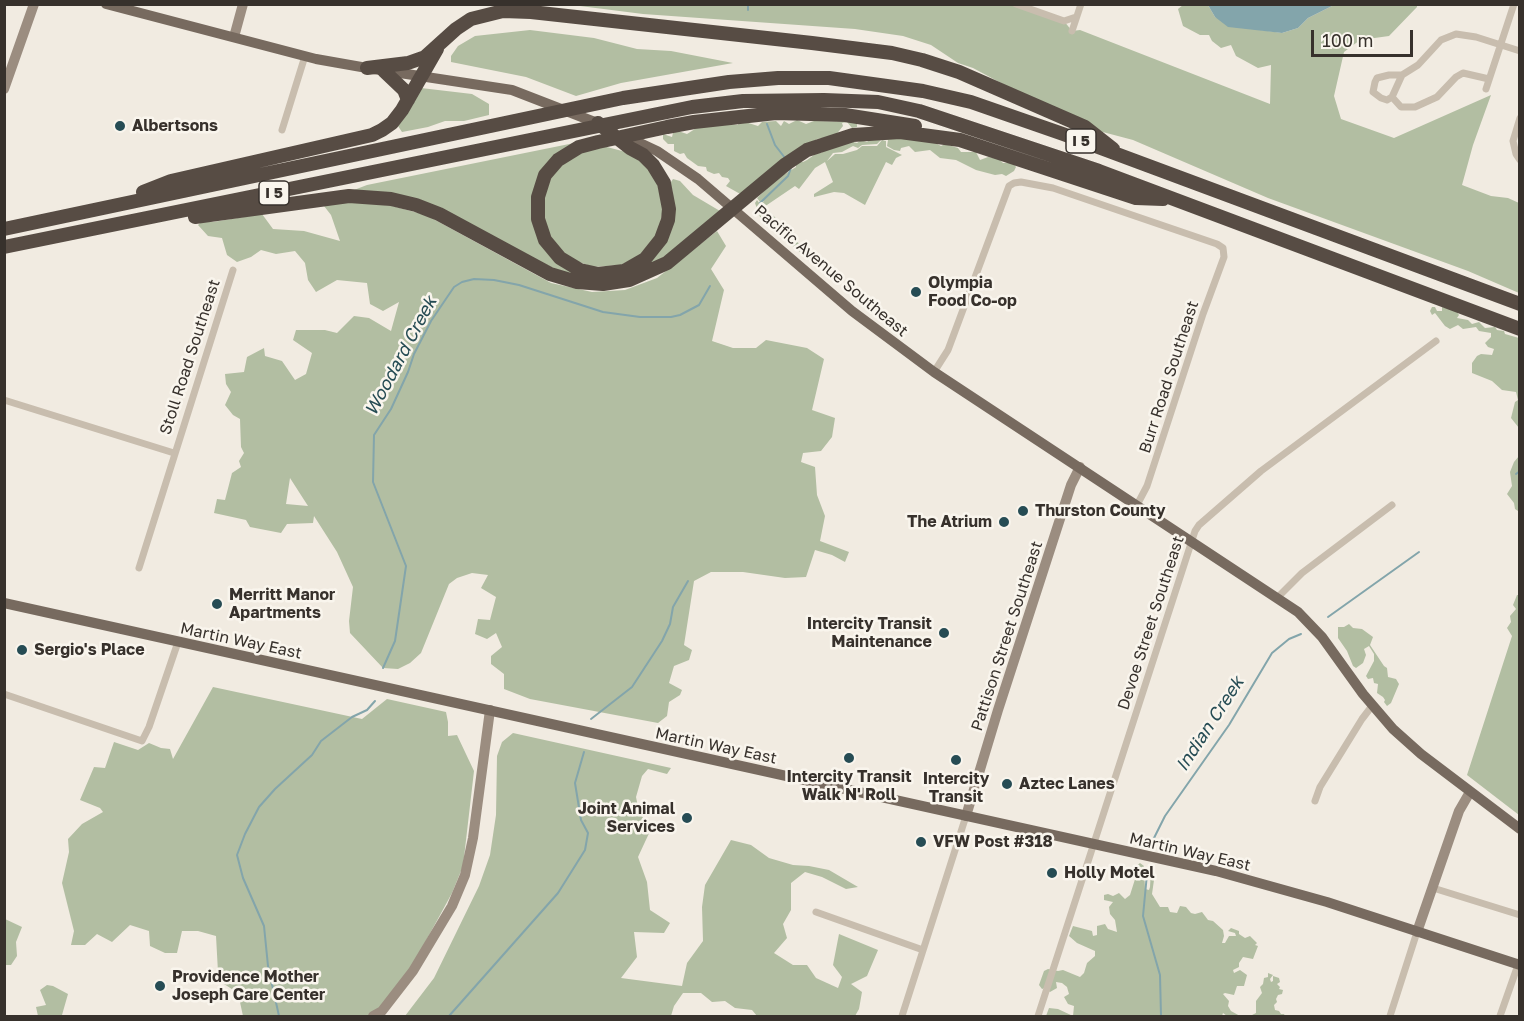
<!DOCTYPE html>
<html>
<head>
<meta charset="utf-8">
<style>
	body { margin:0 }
	#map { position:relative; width:1524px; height:1021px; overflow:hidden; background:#f1ebe1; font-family:"Golos Text",sans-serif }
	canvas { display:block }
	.frame { position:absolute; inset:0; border:6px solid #37312c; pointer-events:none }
	.scale { position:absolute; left:1311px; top:30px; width:102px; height:27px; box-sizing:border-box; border:3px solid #37312c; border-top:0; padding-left:8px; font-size:18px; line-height:21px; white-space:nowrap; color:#37312c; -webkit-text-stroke:4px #f9f5ed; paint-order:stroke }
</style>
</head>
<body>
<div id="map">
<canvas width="1524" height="1021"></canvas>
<div class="frame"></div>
<div class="scale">100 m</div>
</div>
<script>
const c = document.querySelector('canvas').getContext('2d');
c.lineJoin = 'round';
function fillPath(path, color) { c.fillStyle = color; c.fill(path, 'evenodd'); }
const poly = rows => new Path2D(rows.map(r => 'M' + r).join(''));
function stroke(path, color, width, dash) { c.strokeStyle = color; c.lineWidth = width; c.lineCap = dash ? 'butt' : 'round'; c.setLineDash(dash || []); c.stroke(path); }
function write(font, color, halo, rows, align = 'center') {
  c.font = font + ' "Golos Text",sans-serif'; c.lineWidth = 5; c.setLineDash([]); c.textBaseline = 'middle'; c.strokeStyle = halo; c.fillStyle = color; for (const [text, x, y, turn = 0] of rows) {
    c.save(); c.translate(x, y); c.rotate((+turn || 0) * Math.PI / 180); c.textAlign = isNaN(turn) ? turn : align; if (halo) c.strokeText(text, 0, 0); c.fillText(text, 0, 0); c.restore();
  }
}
const green = poly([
	[572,5,1017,5,1064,21,1072,31,1080,30,1270,104,1271,65,1258,68,1236,56,1231,45,1221,48,1212,41,1209,35,1200,35,1183,26,1178,9,1183,5,1208,5,1215,17,1247,28,1282,33,1298,28,1308,18,1334,5,1417,5,1417,7,1389,36,1360,40,1344,52,1334,96,1341,119,1394,138,1491,95,1473,145,1462,185,1491,196,1508,198,1519,203,1519,293,1468,271,1268,198,1133,140,1099,131,1014,90,973,68,958,63,931,45,903,36,855,29,643,14],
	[530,30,594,38,637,49,671,51,733,63,621,83,576,96,526,77,451,62,451,56,458,46,475,36],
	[421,88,472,94,489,104,489,115,464,121,445,121,428,127,402,132,398,126,414,102],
	[739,120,758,126,762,122,776,121,781,126,784,121,789,124,797,120,806,124,814,121,857,122,857,127,852,128,847,122,842,123,843,126,835,136,817,139,777,167,742,195,726,186,730,181,728,178,722,177,719,173,714,174,707,171,706,167,698,166,687,158,684,153,680,154,674,151,674,144,668,144,663,139,663,134,672,137,673,133,678,131,687,134,695,129,696,126,725,123,738,125],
	[872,137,926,138,941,146,945,144,958,148,961,152,976,152,980,160,988,157,998,158,1003,163,1013,163,1016,167,1014,171,1006,176,1002,174,995,175,976,170,956,160,940,158,930,150,915,152,909,146,901,148,900,151,894,150,887,146,888,140,882,139,877,144,862,145,858,148,853,146,842,152,833,153,827,161,835,154,843,154,857,150,862,146,877,146,882,140,886,141,886,147,902,155,896,158,892,165,886,162,865,205,844,193,834,192,814,197,814,194,833,182,825,162,815,168,799,189,795,186,764,207,792,233,791,236,811,255,808,259,760,217,755,203,757,200,760,204,764,201,760,202,757,198,767,188,777,180,777,175,785,174,796,167,796,161,803,162,807,160,814,155,815,151,821,153,836,143,842,146,844,141,850,141,857,143,861,140,867,142],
	[589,140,555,157,534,217,580,275,567,275,452,217,354,190,367,185],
	[603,146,626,152,637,158,649,170,657,182,663,209,658,233,640,255,621,265,593,267,571,259,558,248,545,227,543,201,552,175,572,156],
	[673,179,680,181,693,195,720,211,672,252,646,267,674,211,672,188,669,185],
	[347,200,392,206,426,215,551,283,592,292,625,290,657,278,717,231,726,246,711,269,724,290,712,341,733,348,756,348,766,340,807,348,824,359,812,410,835,418,832,437,821,451,803,453,801,462,815,467,817,495,825,516,820,541,849,552,845,562,832,555,815,550,806,577,785,578,743,572,711,572,694,581,684,645,692,650,689,660,674,666,669,683,682,690,680,695,669,702,667,716,658,723,530,699,504,689,504,674,491,664,491,656,502,647,496,633,487,639,475,634,478,619,490,620,496,597,481,588,488,575,472,573,457,578,449,584,421,653,410,663,398,669,383,668,350,633,349,621,353,587,337,552,314,516,313,523,287,524,281,533,250,527,246,520,214,513,217,499,225,500,232,473,241,467,239,461,244,453,241,447,240,419,233,415,225,405,231,392,226,384,225,374,244,372,247,357,264,348,265,356,282,361,295,380,306,374,312,353,293,340,296,330,325,330,337,333,354,316,369,318,391,331,399,302,383,311,370,304,367,283,337,280,316,292,308,280,305,263,295,251,276,254,261,250,251,257,237,262,227,255,222,238,208,236,198,225,203,220,213,222,262,214,273,229,304,231,340,241,331,215,324,206],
	[290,478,308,506,286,504],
	[1432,307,1435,307,1437,311,1442,311,1442,307,1456,310,1459,315,1457,318,1468,320,1472,324,1479,322,1485,328,1495,327,1497,330,1504,331,1505,334,1519,338,1519,428,1511,418,1515,402,1518,400,1516,392,1502,390,1492,381,1472,373,1472,363,1477,356,1481,354,1492,355,1494,349,1488,347,1485,343,1491,337,1491,333,1479,331,1476,327,1463,329,1458,325,1450,329,1445,326,1435,313,1432,315,1430,311],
	[1519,456,1520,511,1518,511,1515,509,1514,503,1507,494,1512,486,1510,472,1514,462],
	[1519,588,1519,815,1467,775,1512,636,1507,628,1511,622,1510,616,1516,609,1513,605,1517,595,1519,595],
	[1349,624,1353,628,1362,629,1373,637,1370,645,1384,666,1387,668,1388,677,1396,679,1399,684,1391,703,1387,706,1384,702,1385,700,1383,697,1377,693,1378,684,1374,683,1373,678,1368,679,1366,676,1374,661,1374,654,1369,646,1364,649,1366,655,1363,663,1356,668,1353,666,1347,651,1338,638,1338,627,1344,627],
	[213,687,362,719,387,699,446,712,448,722,448,736,457,735,474,771,463,866,452,893,410,970,381,1007,367,1016,243,1016,238,993,224,984,218,972,216,936,198,931,182,931,177,953,165,953,150,946,149,931,130,925,112,942,97,934,85,945,71,945,74,931,62,883,69,852,68,839,82,824,103,812,100,808,80,800,94,767,105,768,114,742,138,750,149,743,161,748,170,749,173,759],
	[513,733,671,768,667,774,648,769,642,776,636,797,639,812,651,829,638,857,647,882,650,910,670,923,664,933,634,932,637,957,621,978,682,986,687,963,703,941,702,907,705,885,731,840,751,845,769,858,793,865,809,866,829,870,858,887,846,889,822,877,805,872,791,883,791,910,783,924,787,938,774,953,793,965,807,965,816,978,838,988,842,977,833,965,839,934,878,950,867,976,851,984,862,992,859,1009,855,1016,757,1016,752,1010,735,1008,725,1001,712,1002,701,993,683,993,674,1006,671,1016,405,1016,434,978,479,886,490,855,496,815,497,756,502,742],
	[1140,863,1144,866,1145,889,1149,890,1150,887,1151,870,1155,873,1152,894,1160,907,1168,907,1170,912,1177,913,1180,906,1186,907,1191,913,1195,914,1202,912,1208,920,1213,921,1223,930,1224,936,1222,943,1225,943,1229,936,1236,936,1235,933,1228,931,1231,928,1239,931,1239,934,1245,938,1250,936,1257,943,1255,945,1258,946,1253,959,1243,957,1239,963,1239,967,1233,970,1234,973,1240,970,1247,975,1244,986,1237,986,1234,995,1225,993,1223,994,1229,1001,1228,1006,1231,1011,1240,1016,1227,1016,1223,1013,1222,1016,1046,1016,1049,1008,1058,1009,1073,1016,1074,1006,1068,1004,1064,997,1069,994,1067,987,1062,983,1056,982,1057,988,1050,992,1045,988,1042,989,1039,985,1044,971,1048,969,1058,971,1063,970,1080,977,1084,973,1087,963,1095,956,1095,951,1077,943,1069,936,1073,926,1092,931,1093,936,1097,935,1097,926,1105,924,1108,929,1117,932,1115,920,1110,914,1109,907,1113,902,1104,900,1104,895,1108,894,1113,896,1119,893,1125,899,1130,895,1136,876,1135,867],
	[5,919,22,927,16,942,17,956,11,965,5,965],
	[1268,973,1273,975,1270,979,1271,982,1273,981,1273,976,1279,978,1280,982,1277,984,1280,987,1279,989,1283,990,1282,994,1278,995,1276,999,1277,1002,1274,1005,1275,1010,1279,1011,1281,1014,1284,1014,1285,1016,1250,1016,1256,1013,1256,1001,1262,993,1260,987,1263,984,1264,978,1268,977],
	[47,985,53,986,68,994,62,1015,64,1016,38,1016,36,1007,46,1005,40,990]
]);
const water = poly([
	[1208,5,1334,5,1308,18,1298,28,1282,33,1228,27,1215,17]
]);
const stream = poly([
	[748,4,748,10],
	[767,124,775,145,785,158],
	[760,203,788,176,791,168],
	[1516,474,1520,471],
	[1328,617,1419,552],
	[383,668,395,641,406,566,373,482,374,435,391,409,408,372,414,354,431,321,454,287,462,282,474,279,494,280,519,285,603,312,640,317,671,317,680,315,699,305,710,286],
	[591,719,632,687,662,641,670,624,673,607,688,581],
	[1153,840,1165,816,1229,725,1272,653,1289,639,1301,634],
	[1147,874,1143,916,1160,975,1161,1016],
	[279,1016,268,966,264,926,243,878,237,855,245,834,259,807,275,789,312,755,321,741,352,717,367,710,375,701],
	[449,1016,558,893,585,850,588,833,581,820,575,783,584,752]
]);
const street = poly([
	[1016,4,1064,21,1076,17],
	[1072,31,1081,4],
	[1402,75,1392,97,1387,100,1381,98,1373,92,1375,82,1377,78,1389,75,1402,75,1418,65,1441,40,1456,34,1476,37,1520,51],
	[1486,89,1514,4],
	[1392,97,1401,107,1415,107,1437,97,1456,77,1463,73,1489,79],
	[1520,118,1513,141,1516,154,1520,160],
	[282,130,305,56],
	[934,372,948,350,1009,186,1014,183,1021,182,1053,188,1217,244,1223,248,1224,257,1203,314,1147,486,1137,505],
	[4,400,174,453],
	[139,568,233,270],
	[1278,597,1302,573,1392,505],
	[4,694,142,741,149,727,178,642],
	[1315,801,1320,787,1362,719,1372,706],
	[1433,888,1520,915],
	[816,912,923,950],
	[902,1016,966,816],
	[1038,1016,1195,531,1199,525,1261,471,1436,341],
	[1390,1016,1417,932],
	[1500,1016,1519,962]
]);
const secondary = poly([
	[234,37,243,4],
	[4,89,34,4],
	[966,816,998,710,1071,485,1080,467],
	[1417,932,1459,811,1470,792],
	[373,1016,382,1011,413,971,452,906,465,875,473,838,490,710]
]);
const primary = poly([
	[106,4,316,59,367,68,512,90,605,126],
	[625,136,657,151,698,179,852,311,934,372,1298,612,1322,637,1363,694,1393,729,1421,754,1520,829],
	[4,603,1216,871,1327,902,1520,965]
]);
const highway = poly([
	[367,68,408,63,425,57,456,29,471,19,503,11,531,12,812,43,892,53,922,60,959,72,1085,127,1113,149],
	[384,71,404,90,408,100],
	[598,123,630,148,643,155,653,165,664,183,669,209,668,220,661,239,645,259,624,271,598,274,580,270,560,258,545,240,538,219,538,197,545,175,558,160,579,147,598,142,667,127,694,122,776,113,845,115,915,126],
	[143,192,171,181,372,135,382,130,392,123,402,110,437,49],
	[195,217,349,196,391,199,416,205,439,214,550,274,577,282,603,284,629,280,667,263,786,164,807,150,853,135,900,132,960,140,1136,198,1163,199],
	[4,229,623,98,729,82,778,78,829,78,923,91,971,102,1063,134,1520,304],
	[4,247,692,107,743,101,824,100,878,102,919,111,1099,171,1520,329]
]);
const markers = [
	[120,126,6,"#264c54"],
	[916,292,6,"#264c54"],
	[1023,511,6,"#264c54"],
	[1004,522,6,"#264c54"],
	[217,604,6,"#264c54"],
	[944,633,6,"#264c54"],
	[22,650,6,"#264c54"],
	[849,758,6,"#264c54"],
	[956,760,6,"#264c54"],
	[1007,784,6,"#264c54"],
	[687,818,6,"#264c54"],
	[921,842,6,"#264c54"],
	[1052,873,6,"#264c54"],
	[160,986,6,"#264c54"]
];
const shields = [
	[1081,141,30],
	[274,193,30]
];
const shieldNames = [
	["I 5",1081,141],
	["I 5",274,193]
];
const poiNames = [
	["Albertsons",132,126],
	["Olympia",928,283],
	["Food Co-op",928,301],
	["Thurston County",1035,511],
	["The Atrium",992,522,"right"],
	["Merritt Manor",229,595],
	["Apartments",229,613],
	["Intercity Transit",932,624,"right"],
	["Maintenance",932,642,"right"],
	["Sergio's Place",34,650],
	["Intercity Transit",849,777,"center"],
	["Walk N' Roll",849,795,"center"],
	["Intercity",956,779,"center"],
	["Transit",956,797,"center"],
	["Aztec Lanes",1019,784],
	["Joint Animal",675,809,"right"],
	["Services",675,827,"right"],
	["VFW Post #318",933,842],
	["Holly Motel",1064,873],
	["Providence Mother",172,977],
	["Joseph Care Center",172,995]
];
const streetNames = [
	["Pacific Avenue Southeast",831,271,40],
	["Stoll Road Southeast",190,357,-72],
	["Burr Road Southeast",1169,377,-72],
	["Devoe Street Southeast",1151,623,-72],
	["Pattison Street Southeast",1007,636,-72],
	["Martin Way East",241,641,12],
	["Martin Way East",716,746,12],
	["Martin Way East",1190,852,13]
];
const waterNames = [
	["Woodard Creek",401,356,-62],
	["Indian Creek",1210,724,-57]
];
fillPath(green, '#b2bea2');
fillPath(water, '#83a5ab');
stroke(stream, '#83a5ab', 2);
stroke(street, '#c8bdae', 7);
stroke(secondary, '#9b8d80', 10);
stroke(primary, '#776a5f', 10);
stroke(highway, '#574c44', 14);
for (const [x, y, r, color] of markers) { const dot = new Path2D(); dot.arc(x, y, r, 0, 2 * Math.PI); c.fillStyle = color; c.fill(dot); stroke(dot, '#f9f5ed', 2); }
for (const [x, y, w] of shields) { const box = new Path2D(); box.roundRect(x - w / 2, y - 12, w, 24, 4.5); c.fillStyle = '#f9f5ed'; c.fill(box); stroke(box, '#37312c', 1.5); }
write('bold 15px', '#37312c', null, shieldNames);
write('bold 16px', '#37312c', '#f9f5ed', poiNames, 'left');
write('16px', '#37312c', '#f9f5ed', streetNames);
write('italic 18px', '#264c54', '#f9f5ed', waterNames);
</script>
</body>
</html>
